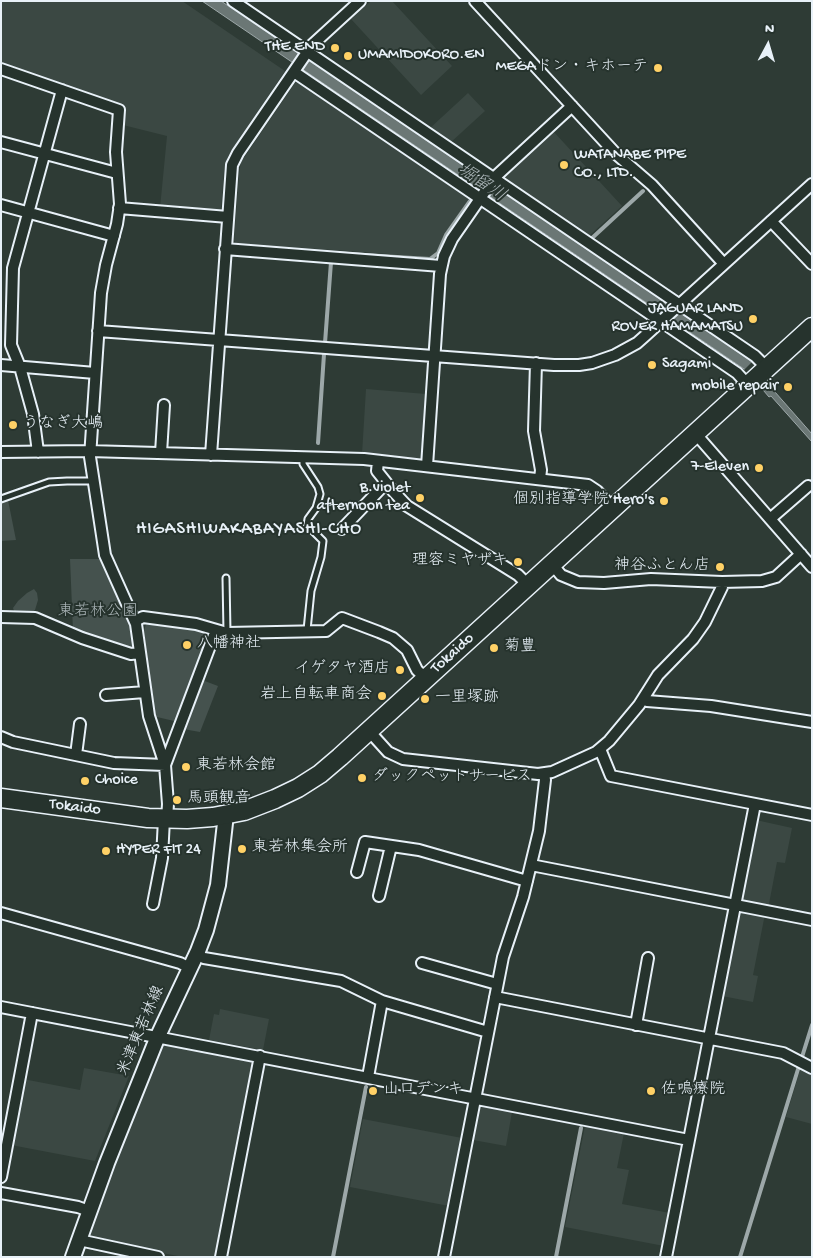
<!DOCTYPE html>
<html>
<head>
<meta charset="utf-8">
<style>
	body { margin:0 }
	#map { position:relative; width:813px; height:1258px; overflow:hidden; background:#2e3b35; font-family:"Gochi Hand",sans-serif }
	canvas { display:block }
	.frame { position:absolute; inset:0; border:2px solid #e8f1f8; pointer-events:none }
	.north { position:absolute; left:743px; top:20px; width:50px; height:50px; -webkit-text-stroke:4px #26332d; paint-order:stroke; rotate:6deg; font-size:14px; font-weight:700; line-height:20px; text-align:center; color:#e8f1f8 }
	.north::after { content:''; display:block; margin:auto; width:18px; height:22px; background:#e8f1f8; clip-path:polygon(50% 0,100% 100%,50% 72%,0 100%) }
</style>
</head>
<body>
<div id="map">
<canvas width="813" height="1258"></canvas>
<div class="frame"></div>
<div class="north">N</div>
</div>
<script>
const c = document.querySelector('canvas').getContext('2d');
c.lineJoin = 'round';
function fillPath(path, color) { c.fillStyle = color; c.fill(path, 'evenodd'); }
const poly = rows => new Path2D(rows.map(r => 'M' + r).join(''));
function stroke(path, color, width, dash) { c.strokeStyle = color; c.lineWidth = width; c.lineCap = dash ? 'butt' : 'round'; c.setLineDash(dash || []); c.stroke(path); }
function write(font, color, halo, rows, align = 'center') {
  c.font = font + ' "Gochi Hand","Klee One",sans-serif'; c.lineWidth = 4; c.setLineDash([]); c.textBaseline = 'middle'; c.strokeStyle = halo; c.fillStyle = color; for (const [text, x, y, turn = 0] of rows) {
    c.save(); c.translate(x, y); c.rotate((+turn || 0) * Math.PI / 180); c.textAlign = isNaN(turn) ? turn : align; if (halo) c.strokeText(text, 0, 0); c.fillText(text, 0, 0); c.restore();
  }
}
const built = poly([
	[1,1,182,1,285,71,228,156,224,171,221,210,218,212,160,208,167,136,123,125,124,107,1,64],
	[371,1,392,1,452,66,421,95,351,19],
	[297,80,470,197,445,234,436,252,430,257,236,243,234,240,239,173,241,162],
	[468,93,485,111,450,143,429,129],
	[553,131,622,206,588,237,504,180,503,176],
	[366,389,426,394,422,458,419,460,362,454],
	[756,820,792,828,785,863,777,862,768,909,740,903],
	[739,909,765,914,753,975,758,976,753,1002,722,996],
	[220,1009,269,1019,263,1050,209,1040,214,1014,219,1015],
	[163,1044,253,1062,255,1065,217,1257,183,1257,91,1239,89,1236,114,1166],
	[801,1067,812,1073,812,1124,786,1117],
	[84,1068,129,1076,95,1161,11,1145,23,1079,80,1090],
	[483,1106,512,1112,506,1146,473,1140,479,1109],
	[363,1119,462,1138,449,1206,350,1187],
	[585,1126,624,1133,617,1168,629,1170,622,1204,670,1213,664,1246,565,1227]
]);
const green = poly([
	[8,500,16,540,1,541,1,503],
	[70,559,102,559,132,625,135,650,133,652,73,631],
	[34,589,37,593,38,600,35,610,33,612,14,611,13,608,18,601,27,593],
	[146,624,195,630,202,632,207,637,177,718,174,721,157,717,155,714,144,631],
	[202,680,218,686,200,732,183,729]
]);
const water = poly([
	[202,1,221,1,754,363,777,390,775,392,812,434,812,442,771,396,769,397,747,371,202,1]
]);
const pier = poly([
	[753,361,772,382,762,391,744,370]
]);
const stream = poly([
	[591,239,643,191],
	[332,253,430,259,438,253,446,235,470,201],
	[325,343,331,262],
	[318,443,324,354],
	[802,1057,812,1025],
	[333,1257,366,1087],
	[556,1257,581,1128],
	[740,1257,799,1066]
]);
const lane = poly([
	[303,457,303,464,318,487,320,494,316,508,308,519,307,525,323,541,321,557,311,591,307,630],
	[1,499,49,482,67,481,93,481],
	[226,578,227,632]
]);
const street = poly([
	[233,1,755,356,767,368],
	[475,1,616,154,652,185,724,264],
	[1,69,119,110,116,152,120,204,117,224,106,265,101,293,90,457,105,555,136,624,149,716,165,765,168,804,167,819],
	[294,72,737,373,748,385],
	[1,142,113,172,117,172],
	[1,205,114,236],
	[119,208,228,217],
	[771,221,812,264],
	[225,249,441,266],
	[98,331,554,365,579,365,592,363,615,355,637,343,646,335,812,184],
	[536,363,534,431,541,470,540,479],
	[1,365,95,373],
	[695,433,812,567],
	[1,452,89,451,364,459,588,485,597,491,613,509],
	[38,452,33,414,20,367,11,345,13,268,62,90],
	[161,453,164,405],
	[211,455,232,165,238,153,312,45,360,1],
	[378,461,377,471,393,491,407,506,518,575,528,585],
	[427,466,440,274,444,256,452,239,495,177,572,106],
	[770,519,808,486],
	[342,529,386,483],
	[552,564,561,575,578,582,604,583,651,579,722,582,762,581,776,577,801,554],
	[1,617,35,618,82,638,131,654,140,653],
	[135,621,143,617,196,624,227,633,326,631,342,618,379,632,393,638,407,650,417,670,426,679],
	[106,695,145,692],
	[643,699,647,701,711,706,812,722],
	[369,731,388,752,403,759,538,774,552,772,596,752,609,741,639,705,658,675,693,639,705,622,722,587,722,582],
	[1,737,13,742,114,763,165,765,216,630],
	[600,749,611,776,812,815],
	[76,755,80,724],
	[531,865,812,920],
	[357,872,365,842,419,850,527,881],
	[379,896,391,846],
	[153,904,162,858,164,819],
	[1,913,180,963,190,968],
	[196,954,204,958,341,981,382,1001,488,1032],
	[422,963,497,984],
	[495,997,783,1053,812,1068],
	[1,1007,689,1140],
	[636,1025,648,958],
	[368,1077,382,1001],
	[1,1177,32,1013],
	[1,1193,78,1207,89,1211],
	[79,1240,158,1257],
	[221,1257,260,1056],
	[444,1257,503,957,523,897,539,831,545,780,544,774],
	[666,1257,755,804]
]);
const secondary = poly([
	[73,1257,107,1163,158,1036,198,951,206,930,218,885,225,823,224,815]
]);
const highway = poly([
	[1,798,148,818,187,819,213,817,244,811,275,799,298,788,320,774,340,757,812,327]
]);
const markers = [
	[335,48,5,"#ffd166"],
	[348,56,5,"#ffd166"],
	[658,68,5,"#ffd166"],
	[564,165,5,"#ffd166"],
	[753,319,5,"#ffd166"],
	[652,365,5,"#ffd166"],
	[788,387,5,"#ffd166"],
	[13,425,5,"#ffd166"],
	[759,468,5,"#ffd166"],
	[420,498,5,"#ffd166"],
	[664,501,5,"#ffd166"],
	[518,562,5,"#ffd166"],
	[720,567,5,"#ffd166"],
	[187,645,5,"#ffd166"],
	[494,648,5,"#ffd166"],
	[400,670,5,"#ffd166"],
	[382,696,5,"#ffd166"],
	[425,699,5,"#ffd166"],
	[186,767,5,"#ffd166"],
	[362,778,5,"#ffd166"],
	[85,781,5,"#ffd166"],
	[177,800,5,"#ffd166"],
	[242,849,5,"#ffd166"],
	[106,851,5,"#ffd166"],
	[373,1091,5,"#ffd166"],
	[651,1091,5,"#ffd166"]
];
const poiNames = [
	["THE END",325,48,"right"],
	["UMAMIDOKORO.EN",358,56],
	["MEGAドン・キホーテ",648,68,"right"],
	["WATANABE PIPE",574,156],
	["CO., LTD.",574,174],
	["JAGUAR LAND",743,310,"right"],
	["ROVER HAMAMATSU",743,328,"right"],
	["Sagami",662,365],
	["mobile repair",778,387,"right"],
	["うなぎ大嶋",23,425],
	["7-Eleven",749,468,"right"],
	["B.violet",410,489,"right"],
	["afternoon tea",410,507,"right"],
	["個別指導学院 Hero's",654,501,"right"],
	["理容ミヤザキ",508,562,"right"],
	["神谷ふとん店",710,567,"right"],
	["八幡神社",197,645],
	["菊豊",504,648],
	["イゲタヤ酒店",390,670,"right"],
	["岩上自転車商会",372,696,"right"],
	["一里塚跡",435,699],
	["東若林会館",196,767],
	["ダックペットサービス",372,778],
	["Choice",95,781],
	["馬頭観音",187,800],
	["東若林集会所",252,849],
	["HYPER FIT 24",116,851],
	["山口デンキ",383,1091],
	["佐鳴療院",661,1091]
];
const parkNames = [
	["東若林公園",98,613]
];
const streetNames = [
	["Tokaido",453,654,-42],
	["Tokaido",75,808,7],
	["米津東若林線",142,1031,-67]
];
const waterNames = [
	["堀留川",481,184,34]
];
const neighbourhoodNames = [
	["HIGASHIWAKABAYASHI-CHO",249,530]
];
fillPath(built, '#3b4843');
fillPath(green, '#45524e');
fillPath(water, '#6b7775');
stroke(water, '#9da8a9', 1);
fillPath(pier, '#2e3b35');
stroke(stream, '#9da8a9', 4);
stroke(lane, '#e8f1f8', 9);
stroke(street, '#e8f1f8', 14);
stroke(secondary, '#e8f1f8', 18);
stroke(highway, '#e8f1f8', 21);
stroke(lane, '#26332d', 5);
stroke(street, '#26332d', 10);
stroke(secondary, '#26332d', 14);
stroke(highway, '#26332d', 18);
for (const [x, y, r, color] of markers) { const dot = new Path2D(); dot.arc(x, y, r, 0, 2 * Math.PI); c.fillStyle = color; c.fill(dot); stroke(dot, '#26332d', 2); }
write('16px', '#e8f1f8', '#26332d', poiNames, 'left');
write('16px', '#afb9bc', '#26332d', parkNames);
write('16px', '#e8f1f8', '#26332d', streetNames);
write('italic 18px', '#b0babd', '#26332d', waterNames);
c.letterSpacing = '1px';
write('18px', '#e8f1f8', '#26332d', neighbourhoodNames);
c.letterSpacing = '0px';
</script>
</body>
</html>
